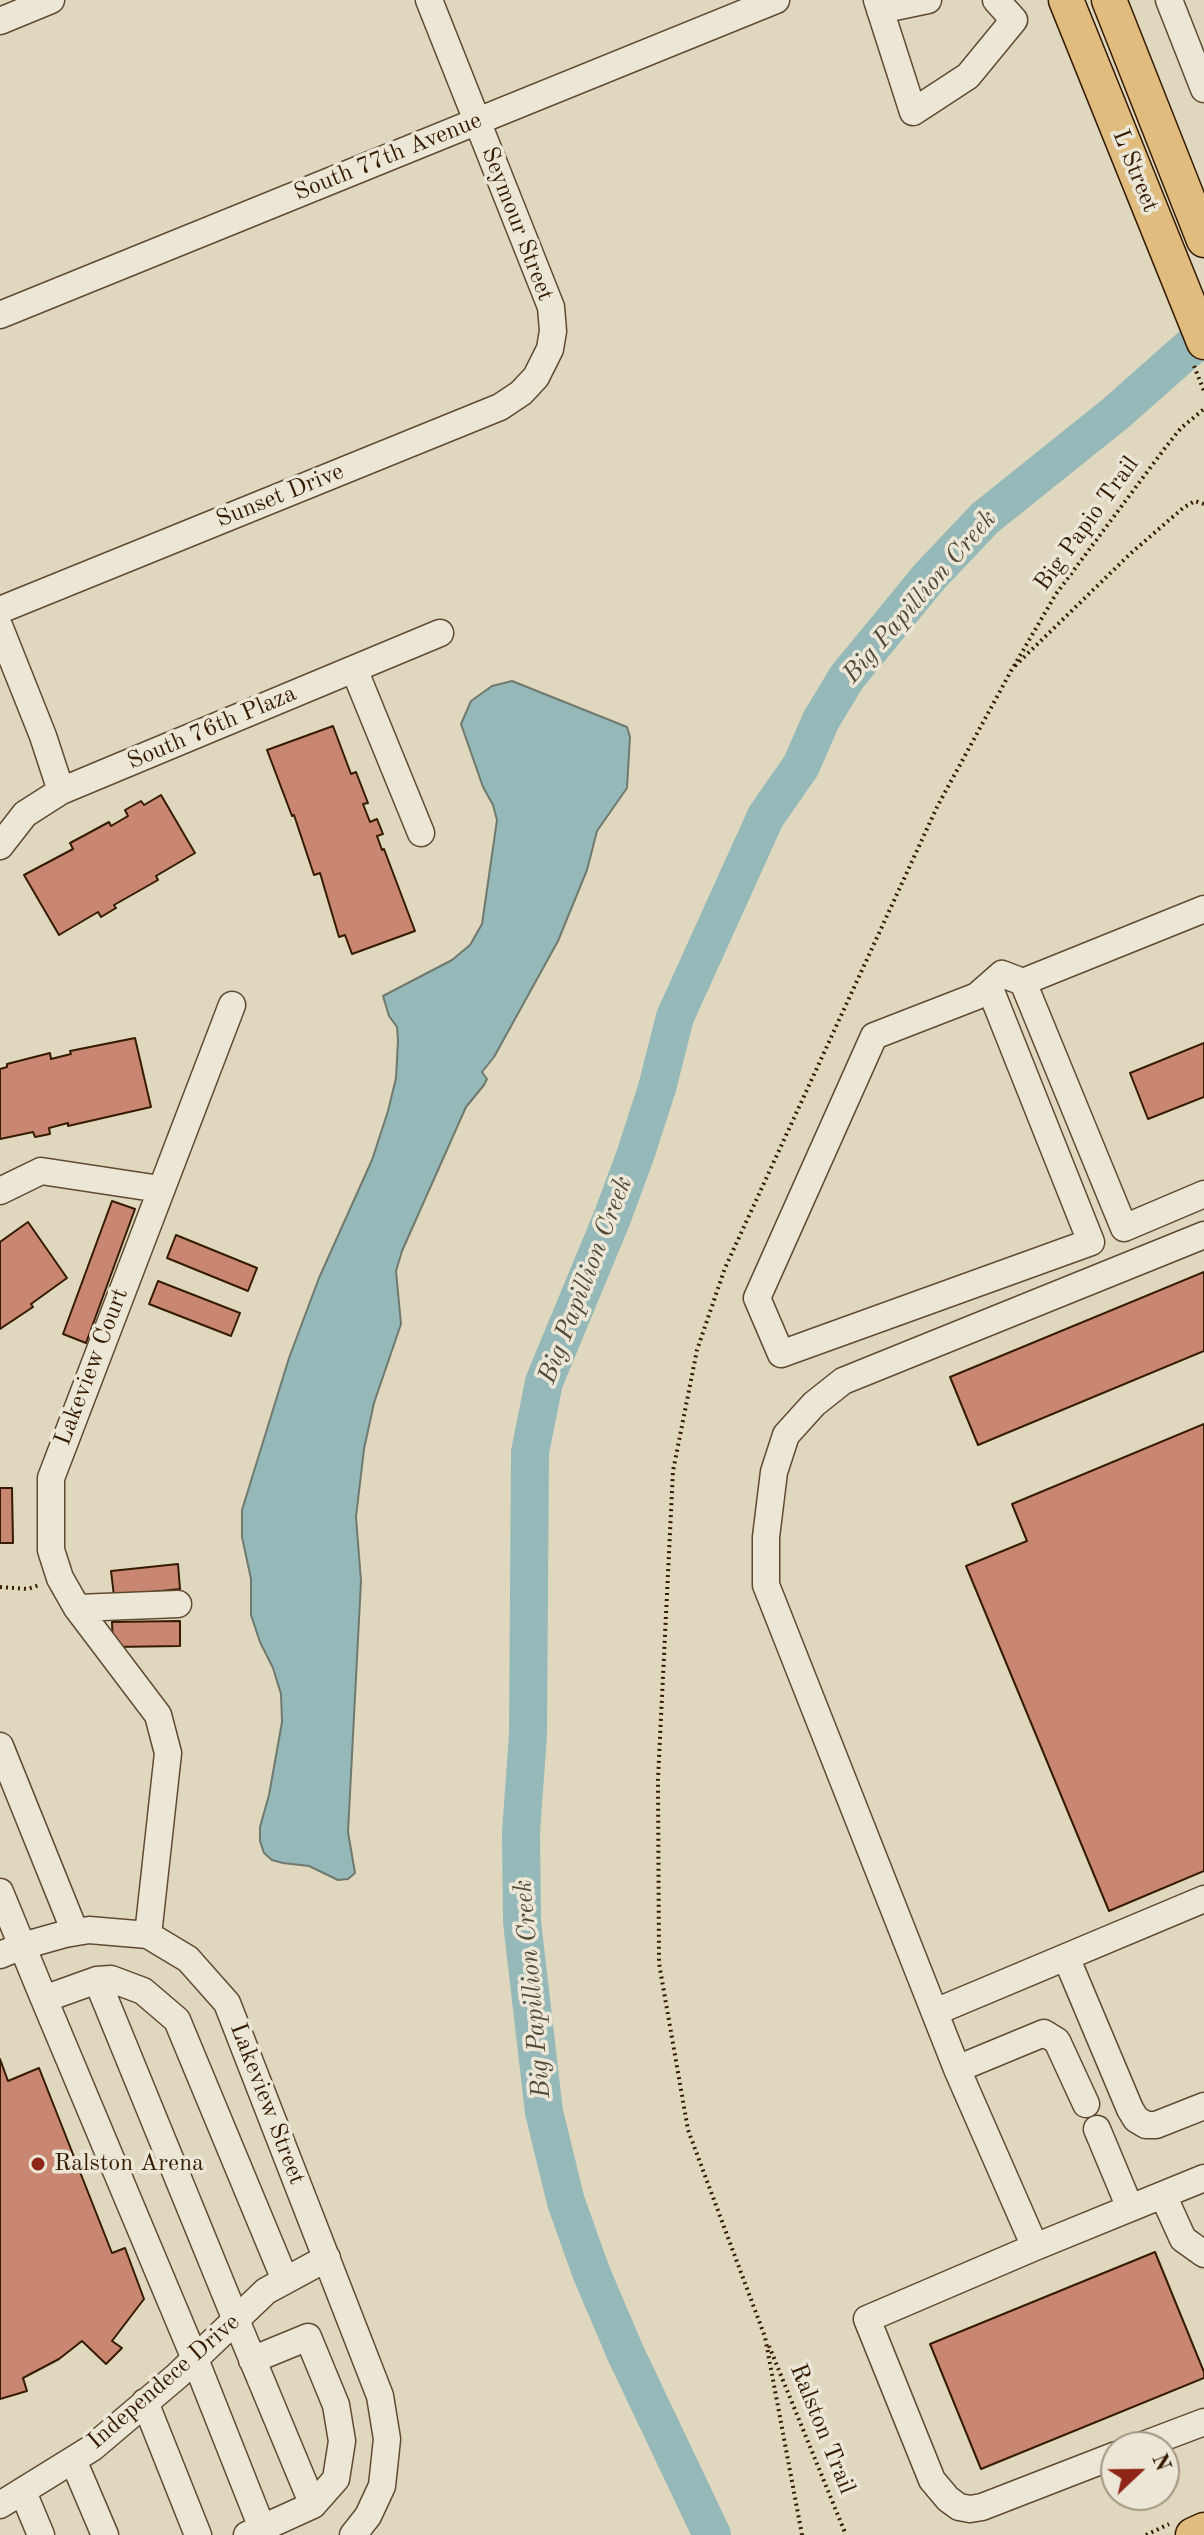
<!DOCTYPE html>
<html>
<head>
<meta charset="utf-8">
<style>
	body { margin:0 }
	#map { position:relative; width:1204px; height:2535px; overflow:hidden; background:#e0d8be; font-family:"Old Standard TT",serif }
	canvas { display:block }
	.north { position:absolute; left:1100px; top:2431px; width:80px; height:80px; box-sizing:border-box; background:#ebe6d5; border:2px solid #a29580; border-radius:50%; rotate:68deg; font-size:22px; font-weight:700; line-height:32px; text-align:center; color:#351b00 }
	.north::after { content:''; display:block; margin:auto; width:28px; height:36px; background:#8f2418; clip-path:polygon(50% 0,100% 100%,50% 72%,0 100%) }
</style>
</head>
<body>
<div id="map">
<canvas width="1204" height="2535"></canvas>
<div class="north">N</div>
</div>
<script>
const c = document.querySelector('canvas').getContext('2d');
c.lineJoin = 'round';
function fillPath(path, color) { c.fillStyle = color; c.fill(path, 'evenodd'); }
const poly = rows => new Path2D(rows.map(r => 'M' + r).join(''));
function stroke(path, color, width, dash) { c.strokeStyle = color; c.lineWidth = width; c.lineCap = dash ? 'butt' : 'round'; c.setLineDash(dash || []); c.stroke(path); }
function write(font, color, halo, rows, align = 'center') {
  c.font = font + ' "Old Standard TT",serif'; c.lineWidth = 7; c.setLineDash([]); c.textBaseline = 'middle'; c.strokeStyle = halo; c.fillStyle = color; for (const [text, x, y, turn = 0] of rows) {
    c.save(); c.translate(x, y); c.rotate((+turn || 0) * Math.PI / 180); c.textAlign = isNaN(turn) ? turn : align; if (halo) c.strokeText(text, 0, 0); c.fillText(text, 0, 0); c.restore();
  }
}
const water = poly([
	[512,681,627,727,630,737,627,788,597,831,587,870,558,941,494,1057,482,1072,487,1079,484,1085,466,1107,402,1251,396,1271,401,1324,374,1403,364,1449,356,1517,361,1581,348,1832,355,1873,348,1879,338,1880,309,1866,283,1863,272,1860,264,1853,260,1841,260,1827,269,1795,282,1722,281,1694,273,1668,260,1642,251,1615,251,1579,242,1537,242,1510,289,1358,319,1278,372,1160,388,1111,396,1078,398,1040,397,1027,389,1016,383,996,452,960,470,945,482,924,497,820,493,805,483,787,461,724,471,701,492,686,512,681]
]);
const river = poly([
	[712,2535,625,2352,591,2272,566,2202,544,2112,522,1922,521,1832,528,1735,530,1452,544,1382,612,1218,635,1156,657,1088,675,1017,766,816,801,766,821,720,847,677,930,576,985,518,1116,413,1204,335]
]);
const building = poly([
	[333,726,351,774,356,772,368,803,363,804,370,822,377,819,383,834,377,836,382,850,384,849,415,931,352,954,345,935,339,937,320,873,314,875,294,815,292,816,267,750,333,726],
	[161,795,195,853,156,876,158,880,114,905,116,908,101,917,98,912,59,935,24,875,73,849,70,843,85,835,109,822,111,826,128,816,125,810,141,801,144,805,161,795],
	[135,1038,151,1107,68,1126,68,1123,49,1128,50,1134,35,1137,33,1132,0,1139,0,1069,7,1067,7,1064,50,1053,51,1059,71,1054,70,1051,135,1038],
	[1204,1043,1204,1097,1148,1119,1130,1073,1204,1043],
	[112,1201,135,1209,86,1343,63,1334,112,1201],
	[28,1222,67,1278,31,1304,33,1307,0,1329,0,1242,28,1222],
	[176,1235,257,1268,248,1291,167,1258,176,1235],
	[1204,1272,1204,1351,978,1445,950,1377,1204,1272],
	[158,1281,240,1313,231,1336,149,1304,158,1281],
	[1204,1424,1204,1871,1109,1911,966,1566,1027,1541,1012,1504,1204,1424],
	[0,1488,12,1488,13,1543,0,1543,0,1488],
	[178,1564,180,1589,114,1596,111,1571,178,1564],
	[180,1621,180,1646,113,1647,112,1622,180,1621],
	[0,2059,8,2081,39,2068,112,2253,125,2248,144,2299,112,2341,122,2348,106,2364,82,2341,59,2359,23,2378,27,2391,0,2399,0,2059],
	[1155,2252,1204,2372,1204,2378,981,2469,930,2344,1155,2252]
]);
const path = poly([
	[1194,366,1204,391],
	[1015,666,1130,554,1183,508,1195,501,1204,504],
	[0,1587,28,1589,39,1585],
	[769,2346,846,2535],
	[802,2535,765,2337,688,2130,659,1963,658,1779,673,1471,697,1350,725,1268,937,807,1011,671,1056,594,1165,448,1181,428,1204,409],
	[1146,2535,1169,2524]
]);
const minor = poly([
	[877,0,913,112,968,76,1014,20,996,0],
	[1169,0,1204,89],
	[880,10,928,0],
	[0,21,51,0],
	[0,315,776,0],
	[0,610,500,407,521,393,536,377,550,349,553,331,551,307,429,0],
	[0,628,43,736,61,791],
	[354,669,421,833],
	[0,846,25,814,61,791,440,633],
	[1204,909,1023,982,1124,1228,1204,1194],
	[989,986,1091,1242,781,1354,757,1298,874,1036,977,996,1002,974,1023,982],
	[0,1191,41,1171,160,1189],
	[77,1608,178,1604],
	[0,1746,75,1932],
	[0,1892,44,1999,97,1980,111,1979,143,1991,177,2020,285,2280],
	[148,1935,168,1753,158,1715,77,1608,60,1578,51,1550,51,1478,232,1005],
	[0,1955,22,1946,65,1934,89,1930,148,1935,188,1959,227,2003,380,2396,387,2439,382,2486,368,2516,353,2535],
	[1066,1957,1130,2109,1136,2119,1146,2125,1156,2125,1204,2106],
	[97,1980,236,2320,313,2505,336,2479,342,2441,336,2405,308,2337,252,2360],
	[44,1999,195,2359,262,2528],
	[935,2012,1204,1899],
	[957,2069,1044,2033,1057,2041,1086,2104],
	[1097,2129,1130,2208],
	[1163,2195,1183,2239,1204,2254],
	[1035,2247,957,2069,766,1585,766,1537,774,1472,786,1435,814,1404,843,1381,1204,1235],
	[145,2402,198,2535],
	[1138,2447,1204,2422],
	[1116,2455,982,2507,970,2509,959,2507,948,2499,932,2480,867,2319,1035,2247,1204,2178],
	[73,2460,105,2535],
	[23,2492,41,2535],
	[0,2505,92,2448,177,2376,266,2291,327,2258],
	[247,2535,313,2505]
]);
const major = poly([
	[1066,0,1204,342],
	[1109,0,1204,240],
	[1193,2535,1204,2530]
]);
const markers = [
	[38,2164,8,"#8f2418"]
];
const streetNames = [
	["South 77th Avenue",388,157,-22],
	["L Street",1135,171,68],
	["Seymour Street",517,224,69],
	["Sunset Drive",280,496,-22],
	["Big Papio Trail",1087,524,-54],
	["South 76th Plaza",212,728,-23],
	["Lakeview Court",92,1367,-69],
	["Lakeview Street",267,2104,69],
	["Independece Drive",164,2382,-41],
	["Ralston Trail",822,2429,68]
];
const poiNames = [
	["Ralston Arena",54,2164]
];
const waterNames = [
	["Big Papillion Creek",920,597,-49],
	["Big Papillion Creek",586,1280,-69],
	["Big Papillion Creek",533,1989,-95]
];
fillPath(water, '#95b8b8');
stroke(water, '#6f796e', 2);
stroke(river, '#95b8b8', 38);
fillPath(building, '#c98670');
stroke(building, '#351b00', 2);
stroke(minor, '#604a30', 29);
stroke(major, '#351b00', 37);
stroke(path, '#351b00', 4, [2, 4]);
stroke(minor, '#ebe6d5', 26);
stroke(major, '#e0bc7f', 34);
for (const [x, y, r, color] of markers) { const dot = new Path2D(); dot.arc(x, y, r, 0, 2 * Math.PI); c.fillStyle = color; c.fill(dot); stroke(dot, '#ebe6d5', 3); }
write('24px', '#351b00', '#ebe6d5', streetNames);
write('24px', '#351b00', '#ebe6d5', poiNames, 'left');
write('italic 26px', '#524a37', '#ebe6d5', waterNames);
</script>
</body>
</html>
